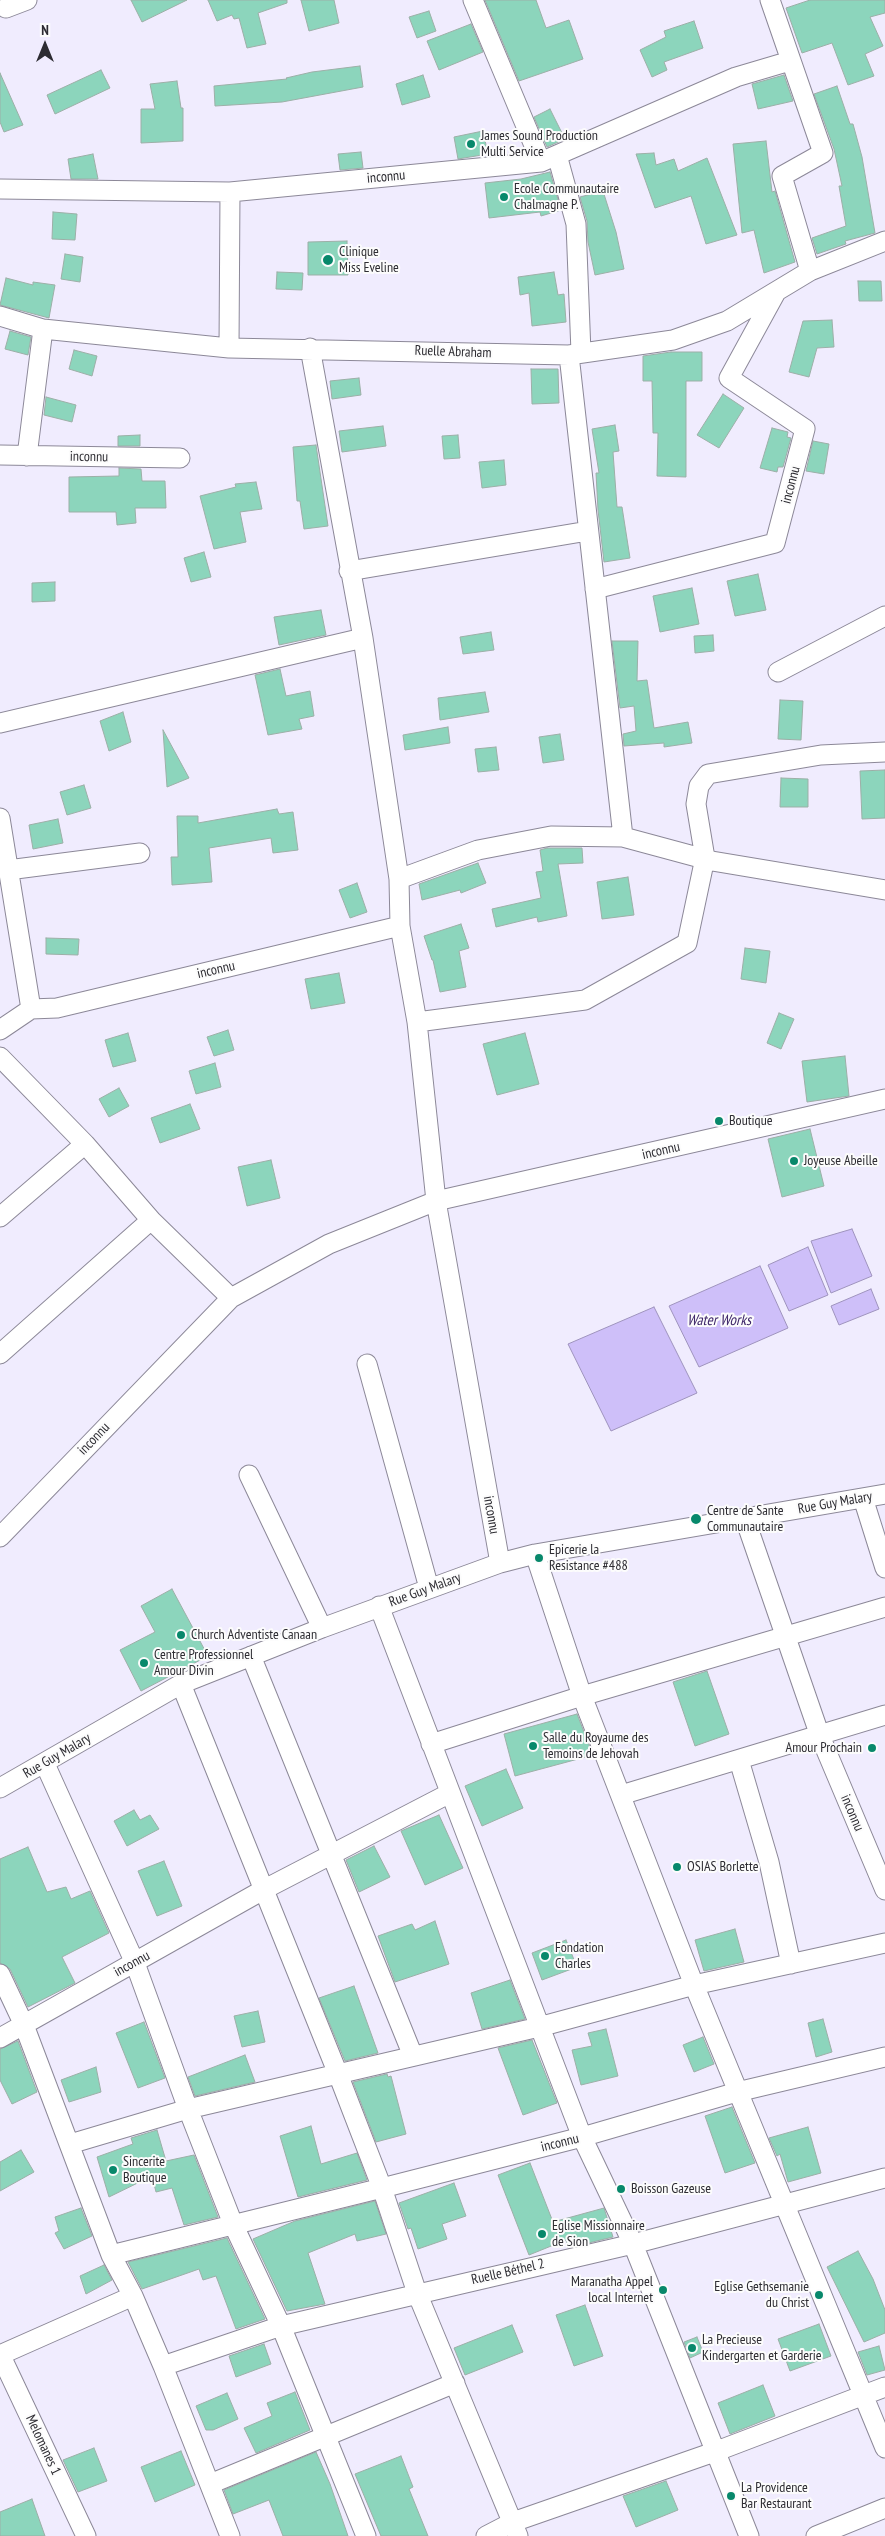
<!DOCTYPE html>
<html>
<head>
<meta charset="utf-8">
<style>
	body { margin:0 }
	#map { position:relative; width:885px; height:2536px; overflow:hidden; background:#f0ecfe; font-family:"PT Sans Narrow",sans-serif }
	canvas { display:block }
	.north { position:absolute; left:20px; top:20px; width:50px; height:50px; -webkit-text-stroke:4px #fcfcfc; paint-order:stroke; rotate:0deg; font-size:14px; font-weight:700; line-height:20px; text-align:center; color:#2d2c32 }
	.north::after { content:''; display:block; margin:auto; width:18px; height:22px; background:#2d2c32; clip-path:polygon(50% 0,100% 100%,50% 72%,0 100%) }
</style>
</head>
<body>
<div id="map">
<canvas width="885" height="2536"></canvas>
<div class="north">N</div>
</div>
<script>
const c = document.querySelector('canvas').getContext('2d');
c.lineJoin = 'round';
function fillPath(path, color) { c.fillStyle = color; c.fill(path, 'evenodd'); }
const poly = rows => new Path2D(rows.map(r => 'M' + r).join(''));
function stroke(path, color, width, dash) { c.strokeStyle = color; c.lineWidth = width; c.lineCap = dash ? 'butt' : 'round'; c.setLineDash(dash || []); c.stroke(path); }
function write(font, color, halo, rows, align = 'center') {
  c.font = font + ' "PT Sans Narrow",sans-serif'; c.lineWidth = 4; c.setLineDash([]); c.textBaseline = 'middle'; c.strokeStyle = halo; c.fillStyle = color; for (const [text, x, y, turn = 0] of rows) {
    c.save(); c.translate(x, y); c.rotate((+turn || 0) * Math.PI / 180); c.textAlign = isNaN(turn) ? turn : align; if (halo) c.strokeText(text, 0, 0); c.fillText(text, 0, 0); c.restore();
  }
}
const water = poly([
	[852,1229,872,1276,831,1293,811,1241,852,1229],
	[808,1247,828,1295,789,1311,768,1265,808,1247],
	[760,1266,788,1328,699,1367,669,1306,760,1266],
	[871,1289,879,1309,839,1325,831,1306,871,1289],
	[654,1307,697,1393,611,1431,568,1344,654,1307]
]);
const building = poly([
	[131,0,187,0,142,22,131,0],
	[208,0,287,0,287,3,258,13,266,44,247,48,239,18,234,19,232,15,217,21,208,0],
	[301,0,334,0,339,23,309,31,301,0],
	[485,0,536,0,546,28,569,20,583,59,519,81,485,0],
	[810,0,885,0,885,13,870,17,883,46,865,54,874,76,848,85,832,43,802,53,786,8,810,0],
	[429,11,436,31,417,38,409,17,429,11],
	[694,21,703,48,664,62,667,70,652,77,640,50,666,37,664,31,694,21],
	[471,24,483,52,439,70,427,41,471,24],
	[360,66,363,87,282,102,215,106,214,86,287,79,286,78,312,72,360,66],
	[101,70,110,88,55,114,47,95,101,70],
	[0,73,23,125,4,132,0,122,0,73],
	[423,75,430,97,402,105,396,84,423,75],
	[784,75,793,101,758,109,752,84,784,75],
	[177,81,181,108,183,108,183,141,141,143,141,109,155,109,150,84,177,81],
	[837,86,850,124,853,124,862,157,875,233,845,241,846,244,817,254,812,238,846,226,839,186,842,186,834,149,814,94,837,86],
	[550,109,565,139,547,147,534,117,550,109],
	[483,131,488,154,458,159,454,137,483,131],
	[766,141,772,192,775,191,795,262,764,273,754,230,742,233,733,144,766,141],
	[361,152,363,168,340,170,338,154,361,152],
	[654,153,656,165,674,159,678,171,707,158,737,235,706,244,691,196,655,208,636,154,654,153],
	[93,154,98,179,71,179,68,159,93,154],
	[550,172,561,210,541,216,540,212,489,218,485,183,521,179,550,172],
	[603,191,616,232,624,269,595,275,588,242,587,221,580,197,603,191],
	[53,212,77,214,75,240,52,239,53,212],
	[347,241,348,275,308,275,308,242,347,241],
	[65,254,83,257,80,282,61,279,65,254],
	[277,272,303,273,302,290,276,289,277,272],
	[554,272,558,295,564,294,566,322,532,326,529,293,520,295,518,277,554,272],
	[6,278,33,285,33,282,55,285,49,318,0,305,6,278],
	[858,281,881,281,882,301,859,301,858,281],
	[832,320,834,347,817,348,809,377,789,372,803,321,832,320],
	[10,331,31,337,28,355,5,349,10,331],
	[74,350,97,356,92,376,69,369,74,350],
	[671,352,702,352,702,381,686,381,686,477,657,476,658,433,653,433,652,381,643,381,643,356,671,352],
	[531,369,558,369,559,403,532,404,531,369],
	[359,378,361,395,332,399,330,381,359,378],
	[723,394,744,408,719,448,697,435,723,394],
	[46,397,76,405,72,422,44,415,46,397],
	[615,425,619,451,613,452,617,507,622,507,630,558,604,562,598,510,596,473,599,473,592,429,615,425],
	[383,426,386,446,342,452,339,431,383,426],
	[772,428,788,432,787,437,791,438,783,467,778,467,777,472,760,468,772,428],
	[140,435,140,446,118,446,118,436,140,435],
	[458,435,460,458,444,459,442,436,458,435],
	[813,441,829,444,824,474,806,471,813,441],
	[316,445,328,526,304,529,300,501,297,501,293,447,316,445],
	[504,460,506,485,482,488,479,462,504,460],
	[119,468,141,469,142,481,165,481,166,508,135,508,136,523,117,525,116,512,69,512,69,477,119,476,119,468],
	[256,482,262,509,240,512,246,542,214,549,200,496,236,487,235,484,256,482],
	[204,552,211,577,191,582,184,558,204,552],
	[758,574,766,610,735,616,727,581,758,574],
	[55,582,55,601,32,602,32,583,55,582],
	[692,588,699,624,660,632,653,596,692,588],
	[321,610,326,635,279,645,274,617,321,610],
	[491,632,494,650,463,654,460,637,491,632],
	[713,635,714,651,695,653,694,636,713,635],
	[612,641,638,641,637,681,647,680,654,728,688,722,692,743,664,747,664,743,624,746,623,734,636,731,634,706,620,708,612,641],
	[280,669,286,696,310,691,314,716,299,719,302,729,268,735,255,675,280,669],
	[485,692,489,712,440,720,438,698,485,692],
	[780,700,803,701,801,740,778,739,780,700],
	[123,712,131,742,109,751,100,721,123,712],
	[448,727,450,743,405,750,403,735,448,727],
	[163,730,189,778,167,787,163,730],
	[560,734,564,760,543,763,539,737,560,734],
	[496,747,499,770,478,772,475,749,496,747],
	[885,770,885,818,862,819,860,771,885,770],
	[781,778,808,779,808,807,780,807,781,778],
	[84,785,91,808,67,815,60,792,84,785],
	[277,809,279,814,293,812,298,850,273,853,271,838,209,848,212,882,172,885,171,857,178,857,177,816,198,816,198,823,277,809],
	[58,819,63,843,33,849,29,825,58,819],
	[547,848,582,848,583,863,558,864,567,916,538,922,537,917,496,927,492,909,541,898,536,872,543,871,540,850,547,848],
	[478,863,486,883,461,893,460,890,422,900,419,884,478,863],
	[628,877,634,915,602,919,597,882,628,877],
	[357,883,367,912,350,918,339,890,357,883],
	[461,924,469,948,459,951,466,987,440,992,433,960,432,960,424,936,461,924],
	[46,938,79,939,78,955,46,954,46,938],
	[745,948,770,951,766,983,741,979,745,948],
	[339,973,345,1003,311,1009,305,979,339,973],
	[779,1013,794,1019,781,1049,767,1043,779,1013],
	[228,1030,234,1050,214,1056,207,1037,228,1030],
	[128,1033,136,1061,113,1067,105,1040,128,1033],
	[525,1033,539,1084,497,1095,483,1044,525,1033],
	[845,1056,849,1096,807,1102,802,1061,845,1056],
	[215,1063,221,1087,196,1094,189,1071,215,1063],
	[119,1088,129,1106,109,1117,99,1099,119,1088],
	[190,1104,200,1129,160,1143,151,1118,190,1104],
	[810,1129,824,1186,782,1197,768,1139,810,1129],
	[271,1160,280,1198,247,1206,238,1167,271,1160],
	[172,1589,208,1656,141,1691,120,1650,155,1632,141,1606,172,1589],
	[707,1671,729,1734,695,1746,673,1682,707,1671],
	[577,1714,593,1755,515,1776,504,1734,577,1714],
	[506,1769,523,1808,482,1826,465,1786,506,1769],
	[134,1810,140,1820,150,1815,159,1829,127,1846,114,1821,134,1810],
	[439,1815,463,1868,425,1885,401,1831,439,1815],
	[374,1846,390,1877,359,1892,346,1860,374,1846],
	[28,1847,47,1892,66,1887,71,1899,90,1891,109,1933,62,1957,75,1983,28,2007,10,1969,0,1963,0,1859,28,1847],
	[164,1861,182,1906,157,1916,138,1871,164,1861],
	[435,1921,449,1964,395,1982,378,1936,412,1924,415,1930,435,1921],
	[735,1929,744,1962,704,1971,695,1940,735,1929],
	[566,1940,577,1967,542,1980,532,1953,566,1940],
	[510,1980,525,2019,482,2029,471,1993,510,1980],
	[354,1986,378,2053,345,2061,319,1998,354,1986],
	[258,2011,265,2042,242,2047,234,2016,258,2011],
	[823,2019,832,2052,816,2057,808,2023,823,2019],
	[144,2022,165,2078,138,2088,116,2033,144,2022],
	[606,2029,618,2076,581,2085,572,2050,592,2046,588,2033,606,2029],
	[703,2037,714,2064,694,2072,683,2045,703,2037],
	[532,2040,557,2103,523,2115,498,2048,532,2040],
	[18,2041,37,2092,12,2104,0,2080,0,2049,18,2041],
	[245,2055,255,2082,195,2096,188,2077,245,2055],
	[96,2067,101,2092,69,2102,61,2080,96,2067],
	[387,2074,388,2077,391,2076,406,2134,376,2142,353,2082,387,2074],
	[732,2107,755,2163,725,2173,705,2116,732,2107],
	[311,2126,321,2164,357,2153,367,2180,298,2197,280,2136,311,2126],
	[808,2127,821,2173,788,2182,780,2154,777,2156,769,2138,808,2127],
	[157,2130,166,2161,194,2155,218,2217,184,2225,172,2188,156,2192,152,2176,109,2197,97,2157,133,2144,131,2138,157,2130],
	[21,2150,34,2172,0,2191,0,2162,21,2150],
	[530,2163,553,2222,604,2208,613,2237,568,2248,566,2240,529,2255,498,2175,530,2163],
	[454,2183,466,2216,442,2224,447,2239,418,2249,411,2228,408,2229,399,2203,454,2183],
	[375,2201,386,2234,357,2241,355,2234,308,2253,325,2304,287,2311,253,2239,295,2221,375,2201],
	[81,2208,92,2236,64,2249,55,2233,59,2231,55,2217,81,2208],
	[227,2238,265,2319,236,2329,216,2276,203,2280,199,2269,142,2289,128,2262,227,2238],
	[858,2251,873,2279,885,2310,885,2333,864,2342,827,2267,858,2251],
	[104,2265,112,2280,86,2294,80,2276,104,2265],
	[585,2305,603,2356,574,2366,556,2315,585,2305],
	[819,2324,831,2356,790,2371,778,2339,819,2324],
	[512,2325,523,2352,465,2375,454,2348,512,2325],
	[697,2337,703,2352,690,2358,684,2342,697,2337],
	[264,2344,271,2364,236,2377,229,2356,264,2344],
	[879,2346,885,2370,867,2375,858,2352,879,2346],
	[763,2385,775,2416,730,2434,718,2403,763,2385],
	[295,2392,310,2430,256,2453,244,2428,272,2416,267,2403,295,2392],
	[227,2393,238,2419,213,2430,206,2430,196,2406,227,2393],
	[94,2448,107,2481,78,2492,63,2460,94,2448],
	[181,2451,195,2485,155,2502,141,2467,181,2451],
	[316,2452,330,2484,348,2536,283,2536,269,2500,233,2514,224,2490,316,2452],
	[401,2456,413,2487,409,2489,428,2536,381,2536,355,2474,401,2456],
	[666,2481,678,2510,636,2527,623,2496,666,2481],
	[32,2499,45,2536,0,2536,0,2512,32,2499]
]);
const minor = poly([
	[473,0,541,162],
	[770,0,823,153,782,176,810,271],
	[6,8,27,0],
	[557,155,576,224,581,353],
	[0,189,230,192,541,162,736,77,790,61],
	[0,316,43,329,229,348,569,355,673,340,727,321,810,271,885,241],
	[229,348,230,192],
	[310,348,363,638,399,879,400,926,417,1022,436,1201,500,1563],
	[569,355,623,837],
	[0,455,180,458],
	[27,456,43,329],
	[349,571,588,531],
	[595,589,775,543,805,429,729,378,775,294],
	[778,672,885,616],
	[0,723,363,638],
	[0,818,31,1009],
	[8,870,140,853],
	[399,879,478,850,551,836,623,837,712,861,885,890],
	[417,1022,585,1000,687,943,705,858,696,804,699,786,708,774,821,755,885,752],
	[0,1030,31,1009,57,1008,400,926],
	[0,1057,85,1144,151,1220,231,1298],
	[0,1217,85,1144],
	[0,1354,151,1220],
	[367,1364,429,1588],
	[249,1475,322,1628],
	[863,1498,885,1568],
	[745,1519,820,1736,885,1890],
	[0,1537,231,1298,329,1244,436,1201,885,1099],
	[535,1554,582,1696,694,1985,885,2448],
	[379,1606,582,2137,633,2244,749,2536],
	[251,1656,413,2056],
	[181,1684,338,2074,382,2188,417,2293,518,2536],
	[431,1744,582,1696,885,1607],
	[739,1760,769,1862,791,1964],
	[45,1764,135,1963,188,2109,233,2224,281,2326,366,2536],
	[0,1788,181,1684,322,1628,500,1563,535,1554,885,1494],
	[621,1795,885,1715],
	[0,1974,24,2025,111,2255,133,2296,163,2366,230,2536],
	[0,2038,263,1890,450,1793],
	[70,2144,188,2109,539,2027,694,1985,885,1943],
	[111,2255,382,2188,582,2137,737,2092,885,2057],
	[0,2354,86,2536],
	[0,2355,133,2296],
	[163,2366,281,2326,633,2244,885,2178],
	[210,2484,455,2383],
	[486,2536,513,2522,717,2451,885,2387],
	[816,2536,885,2508]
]);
const markers = [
	[471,144,5,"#08886b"],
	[504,197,5,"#08886b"],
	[328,260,6,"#08886b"],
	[719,1121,5,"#08886b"],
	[794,1161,5,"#08886b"],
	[696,1519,6,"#08886b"],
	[539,1558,5,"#08886b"],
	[181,1635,5,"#08886b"],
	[144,1663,5,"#08886b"],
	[533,1746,5,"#08886b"],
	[872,1748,5,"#08886b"],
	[677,1867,5,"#08886b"],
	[545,1956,5,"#08886b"],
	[113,2170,5,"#08886b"],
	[621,2189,5,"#08886b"],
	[542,2234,5,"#08886b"],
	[663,2290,5,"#08886b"],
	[819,2295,5,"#08886b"],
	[692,2348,5,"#08886b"],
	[731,2496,5,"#08886b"]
];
const poiNames = [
	["James Sound Production",481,136],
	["Multi Service",481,152],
	["Ecole Communautaire",514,189],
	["Chalmagne P.",514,205],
	["Clinique",339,252],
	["Miss Eveline",339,268],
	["Boutique",729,1121],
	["Joyeuse Abeille",804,1161],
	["Centre de Sante",707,1511],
	["Communautaire",707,1527],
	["Epicerie la",549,1550],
	["Resistance #488",549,1566],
	["Church Adventiste Canaan",191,1635],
	["Centre Professionnel",154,1655],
	["Amour Divin",154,1671],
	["Salle du Royaume des",543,1738],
	["Temoins de Jehovah",543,1754],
	["Amour Prochain",862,1748,"right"],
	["OSIAS Borlette",687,1867],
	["Fondation",555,1948],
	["Charles",555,1964],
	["Sincerite",123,2162],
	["Boutique",123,2178],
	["Boisson Gazeuse",631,2189],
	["Eglise Missionnaire",552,2226],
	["de Sion",552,2242],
	["Maranatha Appel",653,2282,"right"],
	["local Internet",653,2298,"right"],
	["Eglise Gethsemanie",809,2287,"right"],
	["du Christ",809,2303,"right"],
	["La Precieuse",702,2340],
	["Kindergarten et Garderie",702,2356],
	["La Providence",741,2488],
	["Bar Restaurant",741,2504]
];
const streetNames = [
	["inconnu",386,177,-5],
	["Ruelle Abraham",453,352,2],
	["inconnu",89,457,1],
	["inconnu",791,485,-75],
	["inconnu",216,970,-13],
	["inconnu",661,1151,-13],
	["inconnu",94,1439,-46],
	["Rue Guy Malary",835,1503,-10],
	["inconnu",491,1515,80],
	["Rue Guy Malary",425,1590,-20],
	["Rue Guy Malary",57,1756,-30],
	["inconnu",852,1813,67],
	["inconnu",132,1964,-29],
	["inconnu",560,2143,-14],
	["Ruelle Béthel 2",508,2272,-13],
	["Melomanes 1",43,2445,65]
];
const waterNames = [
	["Water Works",719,1321]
];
fillPath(water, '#cebff9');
stroke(water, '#9e93bd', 1);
fillPath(building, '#8cd5bc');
stroke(building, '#9cafa7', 1);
stroke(minor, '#8c8898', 21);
stroke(minor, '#fff', 19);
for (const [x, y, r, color] of markers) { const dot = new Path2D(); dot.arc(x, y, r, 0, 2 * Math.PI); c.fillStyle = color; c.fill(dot); stroke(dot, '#fcfcfc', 2); }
write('14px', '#2d2c32', '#fcfcfc', poiNames, 'left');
write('14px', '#2d2c32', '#fcfcfc', streetNames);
write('italic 15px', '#3e2669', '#fcfcfc', waterNames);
</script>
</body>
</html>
